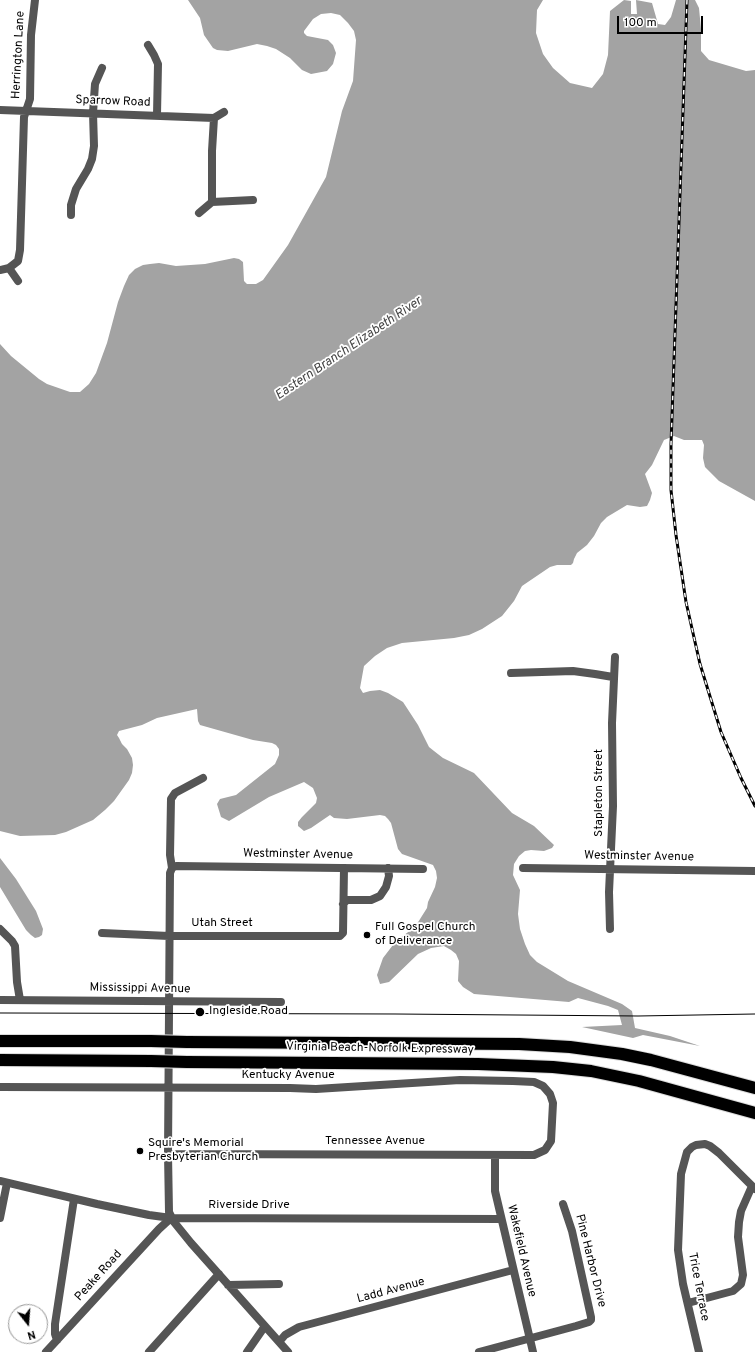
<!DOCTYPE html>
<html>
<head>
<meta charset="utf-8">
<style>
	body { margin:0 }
	#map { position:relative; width:755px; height:1352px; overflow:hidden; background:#fff; font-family:Overpass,sans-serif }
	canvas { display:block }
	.north { position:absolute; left:8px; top:1304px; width:40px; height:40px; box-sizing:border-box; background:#fff; border:1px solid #999; border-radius:50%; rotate:163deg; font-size:11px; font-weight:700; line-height:16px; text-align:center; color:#000 }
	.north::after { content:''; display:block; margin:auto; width:14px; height:18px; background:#000; clip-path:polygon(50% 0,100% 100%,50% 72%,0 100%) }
	.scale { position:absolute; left:617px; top:16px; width:86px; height:18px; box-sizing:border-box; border:2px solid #000; border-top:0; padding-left:5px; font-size:12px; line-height:14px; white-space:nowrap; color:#000; -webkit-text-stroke:3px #fff; paint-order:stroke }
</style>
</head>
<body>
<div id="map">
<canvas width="755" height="1352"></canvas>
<div class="north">N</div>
<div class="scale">100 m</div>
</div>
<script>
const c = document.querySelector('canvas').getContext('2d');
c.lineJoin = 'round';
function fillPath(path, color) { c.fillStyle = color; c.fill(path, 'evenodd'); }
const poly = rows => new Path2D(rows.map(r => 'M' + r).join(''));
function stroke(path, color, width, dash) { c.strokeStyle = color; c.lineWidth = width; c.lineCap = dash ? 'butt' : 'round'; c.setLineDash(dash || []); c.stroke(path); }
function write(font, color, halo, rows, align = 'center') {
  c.font = font + ' Overpass,sans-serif'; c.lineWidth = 3.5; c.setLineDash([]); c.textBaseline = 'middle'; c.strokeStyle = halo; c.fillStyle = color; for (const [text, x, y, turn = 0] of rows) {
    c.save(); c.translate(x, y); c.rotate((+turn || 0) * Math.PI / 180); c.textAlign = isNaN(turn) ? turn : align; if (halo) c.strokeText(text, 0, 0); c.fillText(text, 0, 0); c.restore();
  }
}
const water = poly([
	[188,0,543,0,537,10,536,33,543,54,553,68,570,83,592,88,603,74,608,55,610,11,624,0,631,1,631,14,637,14,636,0,652,3,658,24,665,25,671,17,676,0,695,0,699,8,701,29,701,51,709,60,746,71,755,70,755,501,719,481,705,467,703,458,704,445,702,440,684,440,674,436,664,440,652,465,645,474,652,493,650,500,647,506,640,507,627,505,607,517,601,523,594,536,587,545,577,553,574,559,573,563,571,565,557,565,550,567,522,586,514,601,502,616,482,629,469,635,454,638,402,643,387,648,375,656,364,666,360,688,363,693,370,691,380,690,388,693,403,702,418,725,429,747,434,751,443,758,474,773,512,813,534,826,554,845,552,848,544,851,531,850,525,851,519,856,514,864,513,875,520,890,518,914,520,929,525,944,530,955,537,962,568,981,622,1004,632,1011,635,1028,670,1036,700,1046,643,1035,633,1038,582,1027,622,1025,618,1010,608,1006,578,998,569,1002,474,994,463,987,458,981,459,961,456,954,451,950,444,946,431,948,418,954,389,982,380,984,377,975,383,958,396,941,415,927,427,908,428,902,435,887,437,878,436,871,433,865,402,854,398,849,391,823,388,819,385,816,380,815,347,819,334,818,330,815,311,828,304,831,298,826,298,822,302,817,316,803,317,798,313,788,304,782,269,797,229,821,221,817,217,804,220,799,236,795,275,764,279,755,279,749,276,745,272,743,253,740,200,725,198,721,197,709,157,718,142,725,119,731,117,735,119,738,122,744,127,749,132,758,133,765,132,773,129,780,114,801,105,810,93,820,66,832,55,835,20,836,0,831,0,344,11,356,39,379,47,384,70,392,80,392,89,384,96,373,107,343,118,302,124,286,129,275,135,269,143,265,150,264,159,263,176,266,205,264,234,258,239,259,243,262,244,281,247,284,256,284,263,280,288,245,326,177,342,111,353,81,356,40,354,31,348,23,340,15,331,13,321,14,313,19,304,31,304,33,307,36,328,40,333,45,336,53,333,64,327,71,311,74,302,70,290,58,276,49,267,46,257,44,228,51,217,50,213,48,204,35,200,18],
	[0,858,16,879,36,911,43,929,42,935,39,937,35,938,31,935,26,930,0,887]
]);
const minor = poly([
	[148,45,154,55,158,64,157,115],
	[0,110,214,118,224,112],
	[212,202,212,151,214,118],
	[199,213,212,202,253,200],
	[71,215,71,205,76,189,88,169,92,159,94,146,93,113,95,84,102,68],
	[9,268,18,261,20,250,24,117,30,99,31,35,35,0],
	[9,268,18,281],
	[0,270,9,268],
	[511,673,573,671,595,674,613,677],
	[203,778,175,793,171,799,170,855,172,868,170,873,168,1154,169,1212,174,1222,191,1243,288,1352],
	[172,868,176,866,423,869],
	[523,868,755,871],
	[343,904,347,900,371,900,380,896,386,887,389,876,388,868],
	[0,929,12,941,15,946,17,982,20,1000],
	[610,929,609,892,613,806,612,723,615,657],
	[102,933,169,936,340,936,343,933,344,868],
	[0,1000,281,1002],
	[0,1087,290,1088,316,1089,460,1080,513,1081,534,1082,543,1086,550,1094,553,1103,551,1141,545,1150,534,1155,168,1154],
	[495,1155,495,1191,533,1352],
	[0,1181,97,1204,149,1215,171,1218,501,1219],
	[0,1218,7,1183],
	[228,1285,279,1284],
	[688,1303,733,1291,741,1284,743,1275,738,1237,739,1222,741,1211,752,1186],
	[57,1340,55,1334,55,1324,74,1199],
	[279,1342,285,1335,299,1327,513,1270],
	[46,1352,159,1229,171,1218],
	[149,1352,219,1274],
	[247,1352,265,1326],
	[479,1352,576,1326,589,1322,591,1320,591,1317,572,1231,563,1204],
	[699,1352,683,1284,678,1250,681,1174,687,1152,692,1147,696,1145,705,1144,710,1146,719,1153,755,1189]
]);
const highway = poly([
	[0,1041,151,1041],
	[187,1042,519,1044,570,1047,622,1054,651,1060,755,1088],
	[0,1060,151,1061],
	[187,1062,478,1064,553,1067,591,1071,639,1081,755,1113]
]);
const tram = poly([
	[0,1013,396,1014,638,1016,755,1014]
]);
const rail = poly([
	[687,0,671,444,671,490,676,535,686,602,700,664,721,732,741,778,755,806]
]);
const highwayBridge = poly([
	[151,1041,187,1042],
	[151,1061,187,1062]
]);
const markers = [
	[367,935,4,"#000"],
	[200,1012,5,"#000"],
	[140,1151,4,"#000"]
];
const streetNames = [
	["Herrington Lane",19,55,-87],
	["Sparrow Road",113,102,2],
	["Stapleton Street",600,793,-90],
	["Westminster Avenue",298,855,1],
	["Westminster Avenue",639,857,1],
	["Utah Street",222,924],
	["Mississippi Avenue",140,989,1],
	["Virginia Beach-Norfolk Expressway",380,1049,1],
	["Kentucky Avenue",288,1076],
	["Tennessee Avenue",375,1142],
	["Riverside Drive",249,1206],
	["Wakefield Avenue",521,1251,77],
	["Pine Harbor Drive",590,1261,76],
	["Peake Road",99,1276,-48],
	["Trice Terrace",698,1287,79],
	["Ladd Avenue",391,1291,-15]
];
const poiNames = [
	["Full Gospel Church",375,928],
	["of Deliverance",375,942],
	["Ingleside Road",209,1012],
	["Squire's Memorial",148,1144],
	["Presbyterian Church",148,1158]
];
const waterNames = [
	["Eastern Branch Elizabeth River",349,349,-34]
];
fillPath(water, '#a3a3a3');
stroke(highway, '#dbdbdb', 14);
stroke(minor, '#555', 8);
stroke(highway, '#000', 12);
stroke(tram, '#000', 1);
stroke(rail, '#000', 3);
stroke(rail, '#fff', 1.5, [4.5]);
stroke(highwayBridge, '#dbdbdb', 14, []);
stroke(highwayBridge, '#000', 12);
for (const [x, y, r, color] of markers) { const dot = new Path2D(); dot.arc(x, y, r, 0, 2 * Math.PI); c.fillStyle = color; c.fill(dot); stroke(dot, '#fff', 1.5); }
write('12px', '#000', '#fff', streetNames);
write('12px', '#000', '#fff', poiNames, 'left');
write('italic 13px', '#444', '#fff', waterNames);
</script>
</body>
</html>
